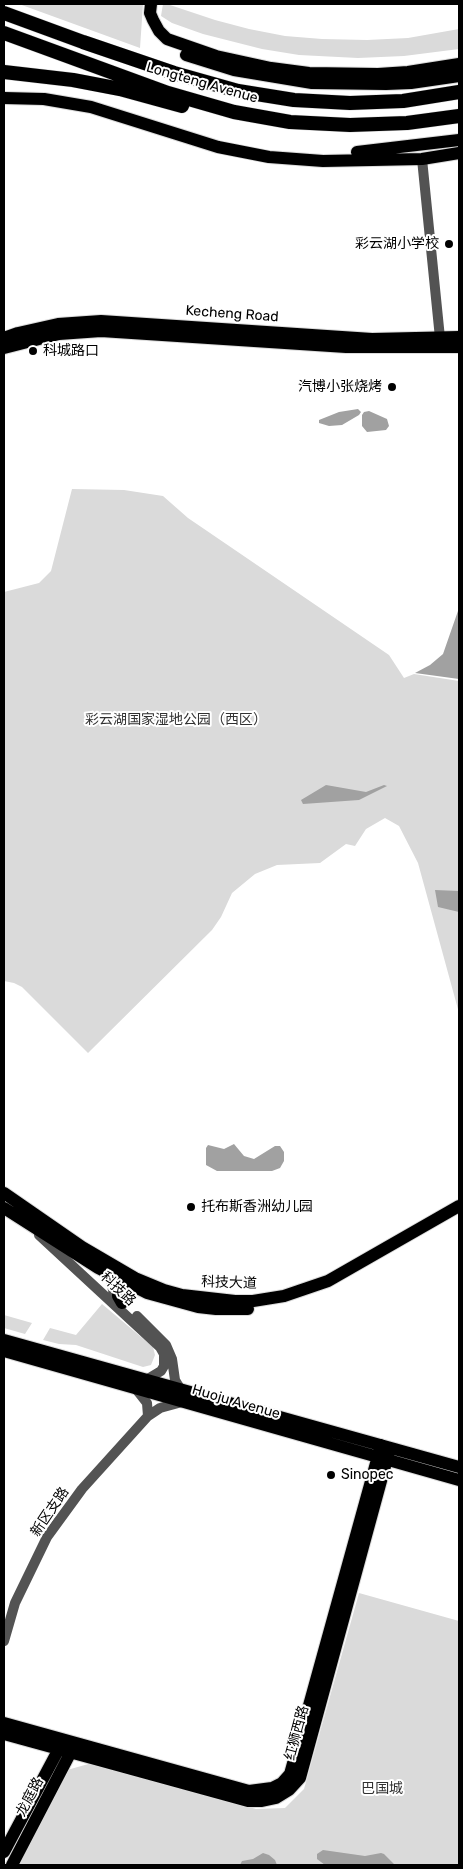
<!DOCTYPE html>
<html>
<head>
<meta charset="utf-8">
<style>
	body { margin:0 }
	#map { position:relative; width:463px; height:1869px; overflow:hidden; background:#fff; font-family:Rubik,sans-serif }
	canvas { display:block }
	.frame { position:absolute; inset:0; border:5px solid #000; pointer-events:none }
</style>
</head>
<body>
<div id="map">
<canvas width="463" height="1869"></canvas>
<div class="frame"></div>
</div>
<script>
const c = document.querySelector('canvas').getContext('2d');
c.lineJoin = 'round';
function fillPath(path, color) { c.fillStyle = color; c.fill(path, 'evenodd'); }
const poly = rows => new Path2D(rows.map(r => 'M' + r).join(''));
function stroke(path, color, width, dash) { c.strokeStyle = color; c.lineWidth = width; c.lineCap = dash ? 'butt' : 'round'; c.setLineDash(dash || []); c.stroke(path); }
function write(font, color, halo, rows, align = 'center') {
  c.font = font + ' Rubik,"Noto Sans SC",sans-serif'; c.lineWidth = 4; c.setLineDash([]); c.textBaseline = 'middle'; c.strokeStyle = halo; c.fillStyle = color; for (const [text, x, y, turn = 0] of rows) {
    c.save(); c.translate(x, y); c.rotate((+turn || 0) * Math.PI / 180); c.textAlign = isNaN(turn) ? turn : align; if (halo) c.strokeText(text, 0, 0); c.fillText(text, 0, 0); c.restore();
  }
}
const green = poly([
	[19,4,143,4,140,48],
	[163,4,167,4,215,20,249,29,285,36,322,39,367,40,408,38,459,29,459,49,404,56,358,58,299,55,262,49,203,34,172,23,161,16],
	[72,489,124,490,163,496,188,518,389,655,404,678,414,674,459,681,459,1013,418,863,399,826,385,818,366,829,355,846,346,844,320,863,277,865,255,874,232,893,221,917,212,930,88,1053,22,987,14,983,4,981,4,592,39,583,51,571],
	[102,1304,153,1347,155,1355,151,1365,143,1367,76,1345,59,1344,43,1340,50,1328,76,1335],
	[4,1315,32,1323,25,1334,4,1328],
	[359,1593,459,1621,459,1865,17,1865,67,1770,92,1763,256,1809,285,1808,304,1789]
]);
const water = poly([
	[358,409,361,412,359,415,342,425,329,426,319,423,319,420,339,412],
	[369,411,387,419,389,426,386,430,367,432,362,426,362,415,364,412],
	[459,608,459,679,415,673,430,665,443,654],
	[326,785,366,792,384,785,387,786,359,800,303,804,301,800],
	[435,890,459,891,459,912,438,907],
	[234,1144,244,1156,254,1159,275,1146,280,1146,284,1152,284,1161,280,1168,272,1171,217,1171,206,1165,206,1148,208,1145,224,1149],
	[323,1850,365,1856,381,1853,384,1854,395,1865,325,1865,317,1859,317,1854],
	[263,1853,269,1855,275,1860,277,1865,240,1865,242,1861,253,1859]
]);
const minor = poly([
	[422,159,440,338],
	[39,1235,160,1347,164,1354,164,1366,161,1371,146,1380],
	[108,1269,114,1294,119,1299],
	[137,1316,166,1345,172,1359,175,1380,181,1390],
	[136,1389,147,1403,148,1416,160,1408,182,1402],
	[4,1641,15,1603,47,1537,82,1489,148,1416]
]);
const major = poly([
	[151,4,150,13,153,20,159,31,167,39,216,56,271,68,309,73,378,74,408,72,459,64],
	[186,55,234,70,312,83,386,84,411,83,459,76],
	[4,98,44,99,91,107,218,147,269,157,323,161,422,159,459,153],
	[357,152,459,140],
	[4,338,18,333,58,324,101,321,372,339,459,337],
	[4,348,59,334,101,331,346,347,459,347],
	[4,1193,82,1247,135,1278,164,1290,182,1295,235,1301,253,1301,284,1296,328,1281,459,1206],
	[4,1208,98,1268,147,1293,198,1307,216,1309,248,1309],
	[122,1303,118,1296,118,1291,124,1287,136,1288],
	[4,1340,459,1467],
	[4,1351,459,1480],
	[4,1723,249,1791,272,1788,282,1783,290,1774,381,1445],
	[4,1734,248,1801,262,1801,276,1798,289,1790,300,1778,390,1448],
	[4,1852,62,1743],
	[12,1865,74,1746]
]);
const highway = poly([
	[4,13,83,42,174,73,238,91,294,100,350,103,403,101,459,92],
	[4,33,168,93,234,112,290,122,350,125,407,123,459,116],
	[4,72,73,80,120,89,182,106]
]);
const markers = [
	[449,244,5,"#000"],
	[33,351,5,"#000"],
	[392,387,5,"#000"],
	[191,1207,5,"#000"],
	[331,1475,5,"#000"]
];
const streetNames = [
	["Longteng Avenue",202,83,16],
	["Kecheng Road",232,314,4],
	["科技大道",229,1283,2],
	["科技路",118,1289,43],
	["Huoju Avenue",236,1402,16],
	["新区支路",50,1512,-56],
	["红狮西路",297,1733,-75],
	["龙庭路",30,1797,-62]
];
const poiNames = [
	["彩云湖小学校",439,244,"right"],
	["科城路口",43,351],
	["汽博小张烧烤",382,387,"right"],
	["托布斯香洲幼儿园",201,1207],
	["Sinopec",341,1475]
];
const parkNames = [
	["彩云湖国家湿地公园（西区）",176,720],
	["巴国城",382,1789]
];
fillPath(green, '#dadada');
fillPath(water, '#a1a1a1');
stroke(major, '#dbdbdb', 14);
stroke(highway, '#dbdbdb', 15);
stroke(minor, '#535353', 10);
stroke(major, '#000', 12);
stroke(highway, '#000', 14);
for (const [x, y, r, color] of markers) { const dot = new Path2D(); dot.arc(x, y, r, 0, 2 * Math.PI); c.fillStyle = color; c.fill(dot); stroke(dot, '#fff', 2); }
write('14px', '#000', '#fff', streetNames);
write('14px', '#000', '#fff', poiNames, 'left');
write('14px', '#313131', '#fff', parkNames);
</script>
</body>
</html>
